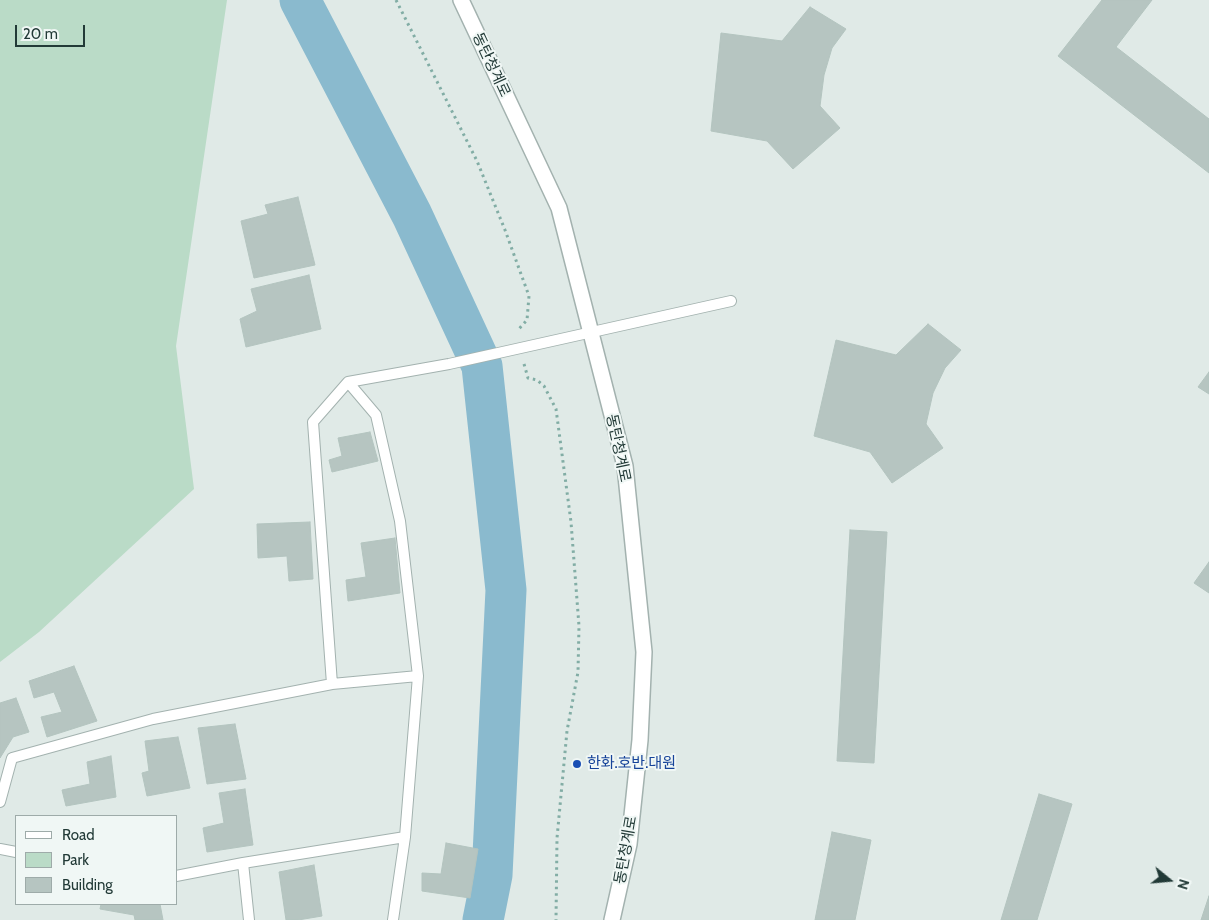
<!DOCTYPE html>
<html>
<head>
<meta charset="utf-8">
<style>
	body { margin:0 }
	#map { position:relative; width:1209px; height:920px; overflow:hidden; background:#e0eae7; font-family:Cabin,sans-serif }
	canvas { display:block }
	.legend { position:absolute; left:15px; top:815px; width:162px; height:90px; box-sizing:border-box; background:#f0f7f5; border:1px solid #9eaba9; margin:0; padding:6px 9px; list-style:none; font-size:15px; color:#223a37 }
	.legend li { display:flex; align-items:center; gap:10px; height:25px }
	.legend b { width:25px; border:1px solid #9eaba9 }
	.north { position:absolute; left:1144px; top:855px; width:50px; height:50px; -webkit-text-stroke:4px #f0f7f5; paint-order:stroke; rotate:107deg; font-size:14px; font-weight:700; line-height:20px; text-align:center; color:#223a37 }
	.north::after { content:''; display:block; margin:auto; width:18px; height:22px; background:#223a37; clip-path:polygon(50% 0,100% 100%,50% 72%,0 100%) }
	.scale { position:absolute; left:15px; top:25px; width:70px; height:22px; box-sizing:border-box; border:2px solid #223a37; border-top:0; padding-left:6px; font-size:15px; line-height:18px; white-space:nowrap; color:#223a37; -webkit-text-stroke:4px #f0f7f5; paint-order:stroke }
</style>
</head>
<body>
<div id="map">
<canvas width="1209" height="920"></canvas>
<ul class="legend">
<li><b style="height:6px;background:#fff"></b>Road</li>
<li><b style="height:14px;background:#badbc7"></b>Park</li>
<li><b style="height:14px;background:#b6c5c1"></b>Building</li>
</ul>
<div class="north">N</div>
<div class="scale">20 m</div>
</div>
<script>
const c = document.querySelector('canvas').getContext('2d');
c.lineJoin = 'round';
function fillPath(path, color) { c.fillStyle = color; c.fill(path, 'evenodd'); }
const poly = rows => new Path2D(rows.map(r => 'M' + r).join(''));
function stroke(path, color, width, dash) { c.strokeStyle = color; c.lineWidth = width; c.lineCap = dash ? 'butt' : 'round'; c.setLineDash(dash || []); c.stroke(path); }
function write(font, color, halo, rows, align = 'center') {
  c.font = font + ' Cabin,"Noto Sans KR",sans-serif'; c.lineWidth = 4; c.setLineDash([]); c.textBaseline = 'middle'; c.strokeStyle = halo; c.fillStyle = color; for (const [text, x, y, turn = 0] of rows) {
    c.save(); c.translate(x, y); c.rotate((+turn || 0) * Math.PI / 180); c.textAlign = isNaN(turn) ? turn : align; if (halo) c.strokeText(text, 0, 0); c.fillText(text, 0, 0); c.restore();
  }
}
const green = poly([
	[0,0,227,0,176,346,194,489,39,632,0,662]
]);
const river = poly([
	[300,0,412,215,482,366,506,590,492,875,483,920]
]);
const building = poly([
	[1102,0,1152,0,1116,47,1209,119,1209,173,1058,56,1102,0],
	[810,7,846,29,832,48,824,75,820,106,840,128,793,169,767,141,711,131,721,33,782,41,810,7],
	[298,197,315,265,254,278,241,221,268,214,265,205,298,197],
	[309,275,321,329,246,347,240,319,257,311,251,289,309,275],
	[928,324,961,350,945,368,933,393,926,424,943,448,892,483,870,452,814,436,836,340,896,355,928,324],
	[1209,372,1209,394,1198,387,1209,372],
	[370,432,378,461,332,472,329,460,342,456,338,438,370,432],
	[310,522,313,579,289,581,287,556,258,558,257,524,310,522],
	[850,530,887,532,874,763,837,761,850,530],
	[395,538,400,593,348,601,346,580,366,577,361,543,395,538],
	[1209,562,1209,593,1194,583,1209,562],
	[74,666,97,721,47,737,41,717,62,712,54,692,34,698,29,681,74,666],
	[16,698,29,732,13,737,0,758,0,703,16,698],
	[235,724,246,779,207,784,198,728,235,724],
	[178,737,190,788,147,796,142,773,149,771,145,741,178,737],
	[111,756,116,797,66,806,62,790,90,784,87,762,111,756],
	[245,789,253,845,207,852,203,828,224,823,219,793,245,789],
	[1039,794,1072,804,1037,920,1001,920,1039,794],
	[832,832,871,840,855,920,815,920,832,832],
	[446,843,478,849,470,898,422,891,422,873,441,874,446,843],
	[314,865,322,916,298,920,286,920,279,872,314,865],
	[1209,896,1209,920,1201,920,1209,896],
	[101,904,160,904,163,920,135,920,134,915,100,909,101,904]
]);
const path = poly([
	[396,0,477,161,505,230,529,296,527,320,517,331],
	[524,364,528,378,537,380,544,386,556,409,571,522,579,626,578,672,567,731,557,838,556,920]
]);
const service = poly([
	[348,382,376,415,400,521,418,676,405,837,393,920],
	[332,684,313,422,348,382,449,364,731,301],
	[0,802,12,758,153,719,332,684,418,676],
	[0,849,16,852],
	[176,876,243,863],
	[249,920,243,863,405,837]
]);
const tertiary = poly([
	[461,0,559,208,625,466,644,652,640,740,629,844,612,920]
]);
const markers = [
	[577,764,5,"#1a4fb4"]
];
const streetNames = [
	["동탄청계로",491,65,65],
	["동탄청계로",618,448,78],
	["동탄청계로",626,850,-80]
];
const transitNames = [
	["한화.호반.대원",587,764]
];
fillPath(green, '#badbc7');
stroke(river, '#8abace', 41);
fillPath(building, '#b6c5c1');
stroke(building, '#b3c4bf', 1);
stroke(service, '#a3b2af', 12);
stroke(tertiary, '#a3b2af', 18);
stroke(path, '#82ada5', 3, [2.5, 4]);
stroke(service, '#fff', 10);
stroke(tertiary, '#fff', 15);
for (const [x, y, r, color] of markers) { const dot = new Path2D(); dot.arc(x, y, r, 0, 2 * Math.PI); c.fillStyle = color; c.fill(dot); stroke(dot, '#f0f7f5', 2); }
write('15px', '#223a37', '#f0f7f5', streetNames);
write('15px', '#164399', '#f0f7f5', transitNames, 'left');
</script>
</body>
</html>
